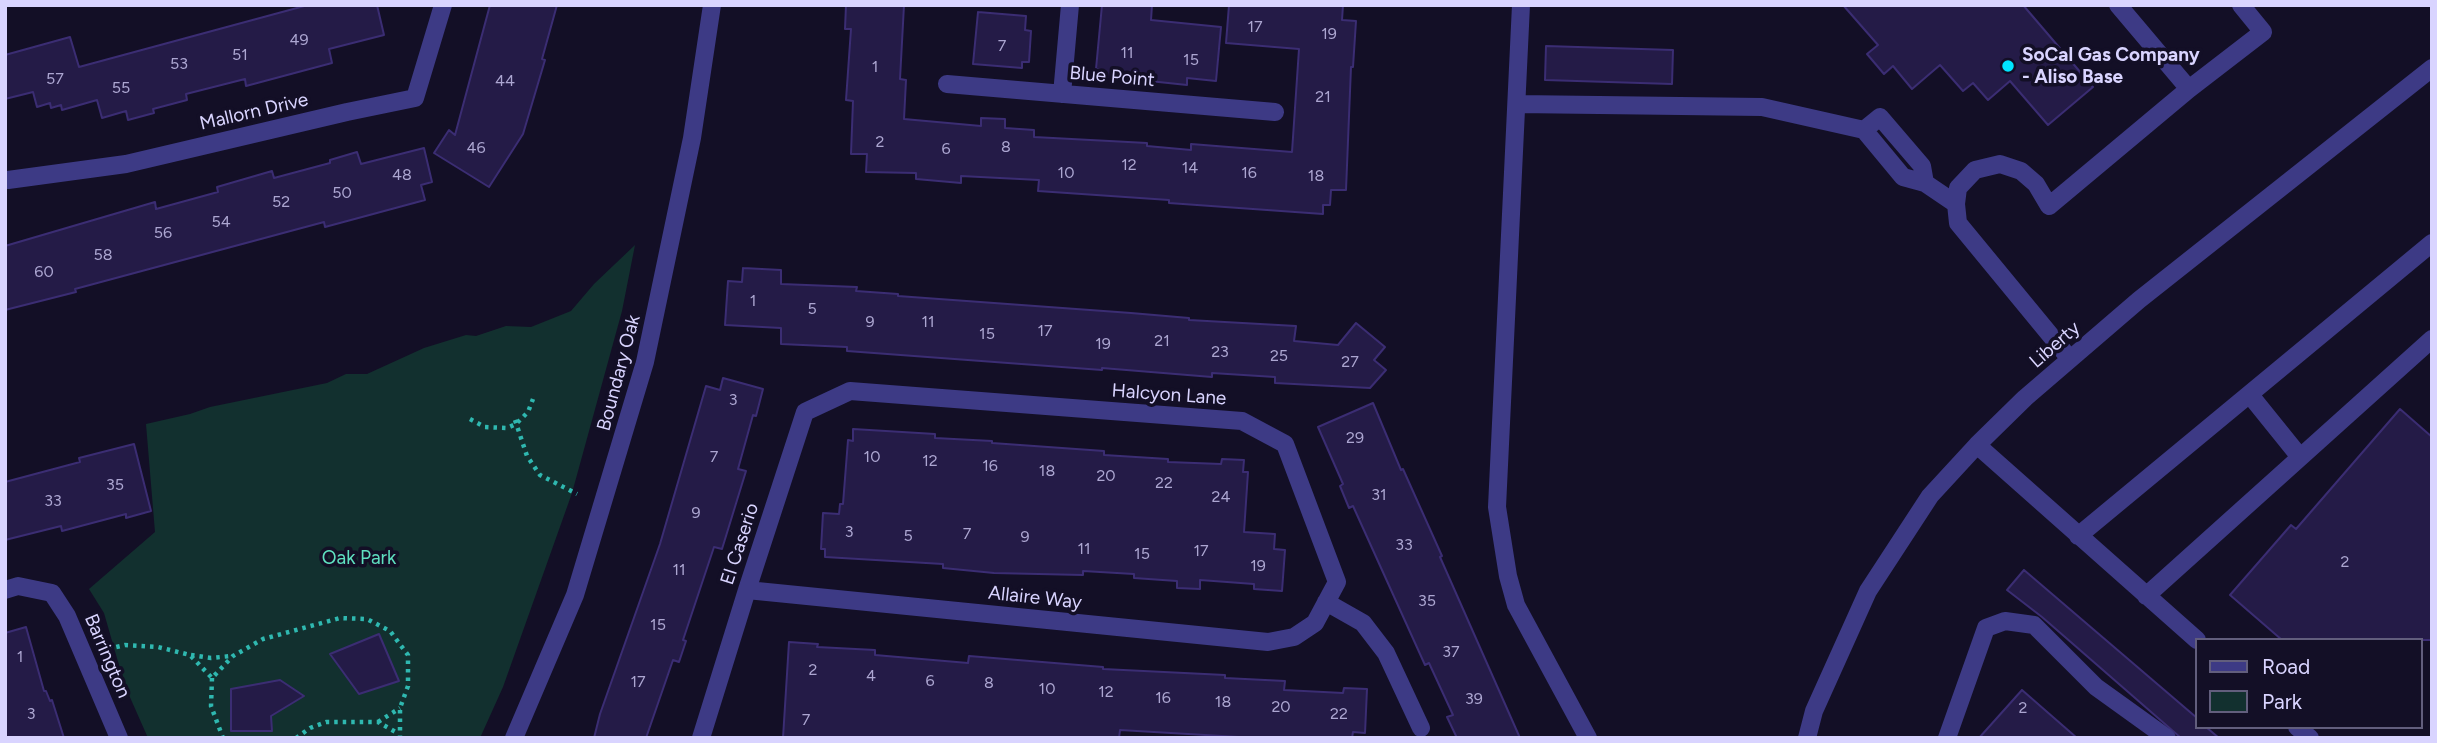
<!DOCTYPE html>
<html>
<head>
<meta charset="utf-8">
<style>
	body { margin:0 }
	#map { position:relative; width:2437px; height:743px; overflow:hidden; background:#130f26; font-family:Figtree,sans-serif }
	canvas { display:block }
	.frame { position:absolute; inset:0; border:7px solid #d9d4ff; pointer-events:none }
	.legend { position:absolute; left:2195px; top:638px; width:228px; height:91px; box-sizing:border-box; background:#130f26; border:2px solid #625e7d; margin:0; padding:9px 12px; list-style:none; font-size:21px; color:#d9d4ff }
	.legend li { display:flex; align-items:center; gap:14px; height:35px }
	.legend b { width:35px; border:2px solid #625e7d }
</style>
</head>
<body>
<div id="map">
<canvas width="2437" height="743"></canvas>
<div class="frame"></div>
<ul class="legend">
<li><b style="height:9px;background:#3d3a85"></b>Road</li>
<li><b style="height:19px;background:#12302f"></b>Park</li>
</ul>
</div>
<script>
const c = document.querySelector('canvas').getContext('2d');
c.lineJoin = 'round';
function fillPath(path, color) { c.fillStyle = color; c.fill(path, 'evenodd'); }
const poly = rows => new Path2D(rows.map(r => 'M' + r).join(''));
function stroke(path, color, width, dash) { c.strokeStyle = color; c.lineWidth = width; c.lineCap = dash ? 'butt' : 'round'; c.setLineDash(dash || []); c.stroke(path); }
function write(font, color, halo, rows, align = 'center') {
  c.font = font + ' Figtree,sans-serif'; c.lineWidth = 7; c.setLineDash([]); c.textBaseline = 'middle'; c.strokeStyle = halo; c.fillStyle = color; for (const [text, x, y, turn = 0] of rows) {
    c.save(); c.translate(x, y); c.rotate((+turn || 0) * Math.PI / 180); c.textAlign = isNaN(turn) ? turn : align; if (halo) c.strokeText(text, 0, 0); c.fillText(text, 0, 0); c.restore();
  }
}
const green = poly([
	[635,245,622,311,572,493,503,687,480,738,148,738,125,686,104,613,89,589,155,532,146,424,190,414,210,407,327,383,346,374,367,374,424,348,466,335,476,336,506,326,531,327,571,311,594,284]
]);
const building = poly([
	[308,5,377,5,384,35,329,49,332,63,246,86,245,79,186,94,187,100,153,109,154,113,128,120,126,111,102,118,97,100,62,110,61,105,51,108,50,103,37,107,33,92,5,99,5,55,70,37,79,67,308,5],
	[490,5,557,5,542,59,545,60,523,134,489,187,434,153,449,130,455,135,490,5],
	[846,5,904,5,900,79,906,80,904,119,981,126,981,118,1005,119,1005,128,1034,130,1034,137,1147,143,1147,146,1191,150,1191,144,1292,152,1299,49,1226,43,1229,5,1343,5,1342,20,1356,21,1353,67,1351,67,1346,190,1331,190,1330,205,1323,205,1323,214,1169,203,1169,200,1038,191,1039,180,961,176,961,183,916,179,916,173,866,172,867,154,851,154,853,101,846,100,851,29,845,29,846,5],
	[1102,5,1152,5,1151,20,1221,27,1216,81,1187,78,1187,85,1102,76,1103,70,1096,69,1102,5],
	[1843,5,2023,5,2093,87,2048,125,2010,81,1988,100,1973,83,1963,91,1940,65,1912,89,1893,66,1884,74,1867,54,1878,45,1843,5],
	[978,12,1026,16,1025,30,1031,31,1029,62,1022,62,1022,68,973,64,978,12],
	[1546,46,1673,50,1672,84,1545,80,1546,46],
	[424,148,432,182,421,185,425,200,325,227,324,222,75,289,76,292,5,310,5,246,155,202,156,209,218,192,217,187,272,171,274,178,330,163,330,160,357,152,361,164,424,148],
	[743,268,781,270,781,284,857,287,856,291,898,294,898,296,1131,313,1189,318,1189,320,1296,326,1294,341,1338,345,1356,323,1385,347,1374,360,1386,370,1370,388,1275,383,1275,377,1212,373,1212,377,1102,368,1102,370,847,351,847,347,781,344,781,328,725,325,728,281,742,282,743,268],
	[723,378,763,389,756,416,753,415,738,469,746,471,722,549,714,547,683,640,686,641,679,662,673,660,646,738,594,738,600,714,660,544,706,386,720,390,723,378],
	[1373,403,1401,470,1403,469,1442,556,1440,557,1520,738,1457,738,1447,717,1453,715,1429,663,1425,665,1353,506,1349,508,1340,486,1343,484,1318,427,1373,403],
	[2400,409,2432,437,2432,640,2282,640,2230,595,2291,525,2296,529,2400,409],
	[853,429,935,434,935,438,992,441,992,443,1104,451,1104,455,1168,459,1168,462,1221,464,1222,459,1244,460,1243,472,1248,472,1244,532,1275,534,1274,549,1285,550,1282,591,1254,589,1254,584,1200,580,1200,589,1177,588,1177,581,1134,578,1134,574,1083,571,1083,575,994,573,943,568,943,564,825,557,825,549,821,549,823,513,839,514,840,504,843,504,848,440,853,441,853,429],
	[134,444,151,511,126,518,126,514,62,531,61,526,5,540,5,482,80,462,79,458,134,444],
	[2024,570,2197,718,2197,727,2206,727,2219,738,2181,738,2042,617,2007,590,2024,570],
	[26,627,44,691,46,691,50,701,52,700,64,738,5,738,5,633,26,627],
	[379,634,399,681,359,694,330,654,379,634],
	[789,642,818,644,817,647,875,650,875,655,968,663,969,656,1103,667,1103,669,1225,675,1225,678,1285,681,1284,690,1343,693,1344,688,1367,689,1365,733,1353,732,1352,738,1256,738,1120,730,1119,738,783,738,789,642],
	[280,680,304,696,271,716,272,731,231,731,231,689,280,680],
	[2022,690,2077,738,1979,738,2022,690]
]);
const path = poly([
	[470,419,485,427,507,428,516,424,528,412,533,399],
	[515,420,527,456,540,475,577,494],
	[108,649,125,645,158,647,190,655,212,678,233,656,263,639,340,618,367,619,390,631,408,655,408,686,400,708,400,738],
	[191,655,211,658,231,656],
	[212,678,211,706,223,738],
	[378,722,400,708],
	[296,738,310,728,326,722,378,722,399,734]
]);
const minor = poly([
	[1521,5,1497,507,1508,576,1516,605,1588,738],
	[2118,5,2189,89,2263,32,2241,5],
	[947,84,1275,112],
	[1062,94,1070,5],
	[1517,104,1762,107,1864,130,1903,177,1925,183,1956,204],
	[1864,130,1880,117,1922,166,1925,183],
	[8,180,126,164,347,112,415,98,443,5],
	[2070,359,1958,223,1956,204,1958,188,1975,170,2000,164,2021,171,2036,184,2049,206,2189,89],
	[2250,395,2300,457],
	[1977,445,2197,640],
	[2078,536,2432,243],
	[5,590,18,586,52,593,67,616,119,738],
	[2146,596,2432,339],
	[1326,602,1363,623,1386,653,1421,728],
	[2297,727,2310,738],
	[514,738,575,595,645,362,692,138,712,5],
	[701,738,747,590,805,412,850,391,1242,421,1285,444,1337,582,1315,623,1294,637,1268,642,747,590],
	[1807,738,1814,711,1868,591,1930,496,1977,445,2025,398,2139,300,2432,68],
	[1947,738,1986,628,2005,621,2034,625,2096,687,2167,738]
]);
const markers = [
	[2008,66,7,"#00e5ff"]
];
const numberNames = [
	["17",1255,27],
	["19",1329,34],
	["49",299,40],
	["7",1002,46],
	["11",1127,53],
	["51",240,55],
	["15",1191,60],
	["53",179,64],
	["1",875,67],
	["57",55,79],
	["44",505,81],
	["55",121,88],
	["21",1323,97],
	["2",880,142],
	["8",1006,147],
	["46",476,148],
	["6",946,149],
	["12",1129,165],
	["14",1190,168],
	["10",1066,173],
	["16",1249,173],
	["48",402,175],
	["18",1316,176],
	["50",342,193],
	["52",281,202],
	["54",221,222],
	["56",163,233],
	["58",103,255],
	["60",44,272],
	["1",753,301],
	["5",812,309],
	["9",870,322],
	["11",928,322],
	["17",1045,331],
	["15",987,334],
	["21",1162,341],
	["19",1103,344],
	["23",1220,352],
	["25",1279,356],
	["27",1350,362],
	["3",733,400],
	["29",1355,438],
	["7",714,457],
	["10",872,457],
	["12",930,461],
	["16",990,466],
	["18",1047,471],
	["20",1106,476],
	["22",1164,483],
	["35",115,485],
	["31",1379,495],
	["24",1221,497],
	["33",53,501],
	["9",696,513],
	["3",849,532],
	["7",967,534],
	["5",908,536],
	["9",1025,537],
	["33",1404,545],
	["11",1084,549],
	["17",1201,551],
	["15",1142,554],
	["2",2345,562],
	["19",1258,566],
	["11",679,570],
	["35",1427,601],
	["15",658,625],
	["37",1451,652],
	["1",20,657],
	["2",813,670],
	["4",871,676],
	["6",930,681],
	["17",638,682],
	["8",989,683],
	["10",1047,689],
	["12",1106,692],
	["16",1163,698],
	["39",1474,699],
	["18",1223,702],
	["20",1281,707],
	["2",2023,708],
	["3",31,714],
	["22",1339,714],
	["7",806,720]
];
const poiNames = [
	["SoCal Gas Company",2022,55],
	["- Aliso Base",2022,77]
];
const streetNames = [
	["Blue Point",1112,77,5],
	["Mallorn Drive",254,112,-13],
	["Liberty",2055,345,-41],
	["Boundary Oak",619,373,-75],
	["Halcyon Lane",1169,395,4],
	["El Caserio",740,544,-72],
	["Allaire Way",1035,598,6],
	["Barrington",107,656,67]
];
const parkNames = [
	["Oak Park",359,558]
];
fillPath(green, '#12302f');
fillPath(building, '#241b47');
stroke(building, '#3b2d73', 2);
stroke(path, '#2fb8b0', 4.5, [3.5, 5]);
stroke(minor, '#3d3a85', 18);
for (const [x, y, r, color] of markers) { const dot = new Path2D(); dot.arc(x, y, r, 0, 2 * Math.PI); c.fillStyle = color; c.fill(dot); stroke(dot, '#130f26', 2.5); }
write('16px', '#aca6d1', null, numberNames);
write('bold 19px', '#d9d4ff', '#130f26', poiNames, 'left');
write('19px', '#d9d4ff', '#130f26', streetNames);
write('19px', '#5fe0c0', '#130f26', parkNames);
</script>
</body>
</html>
